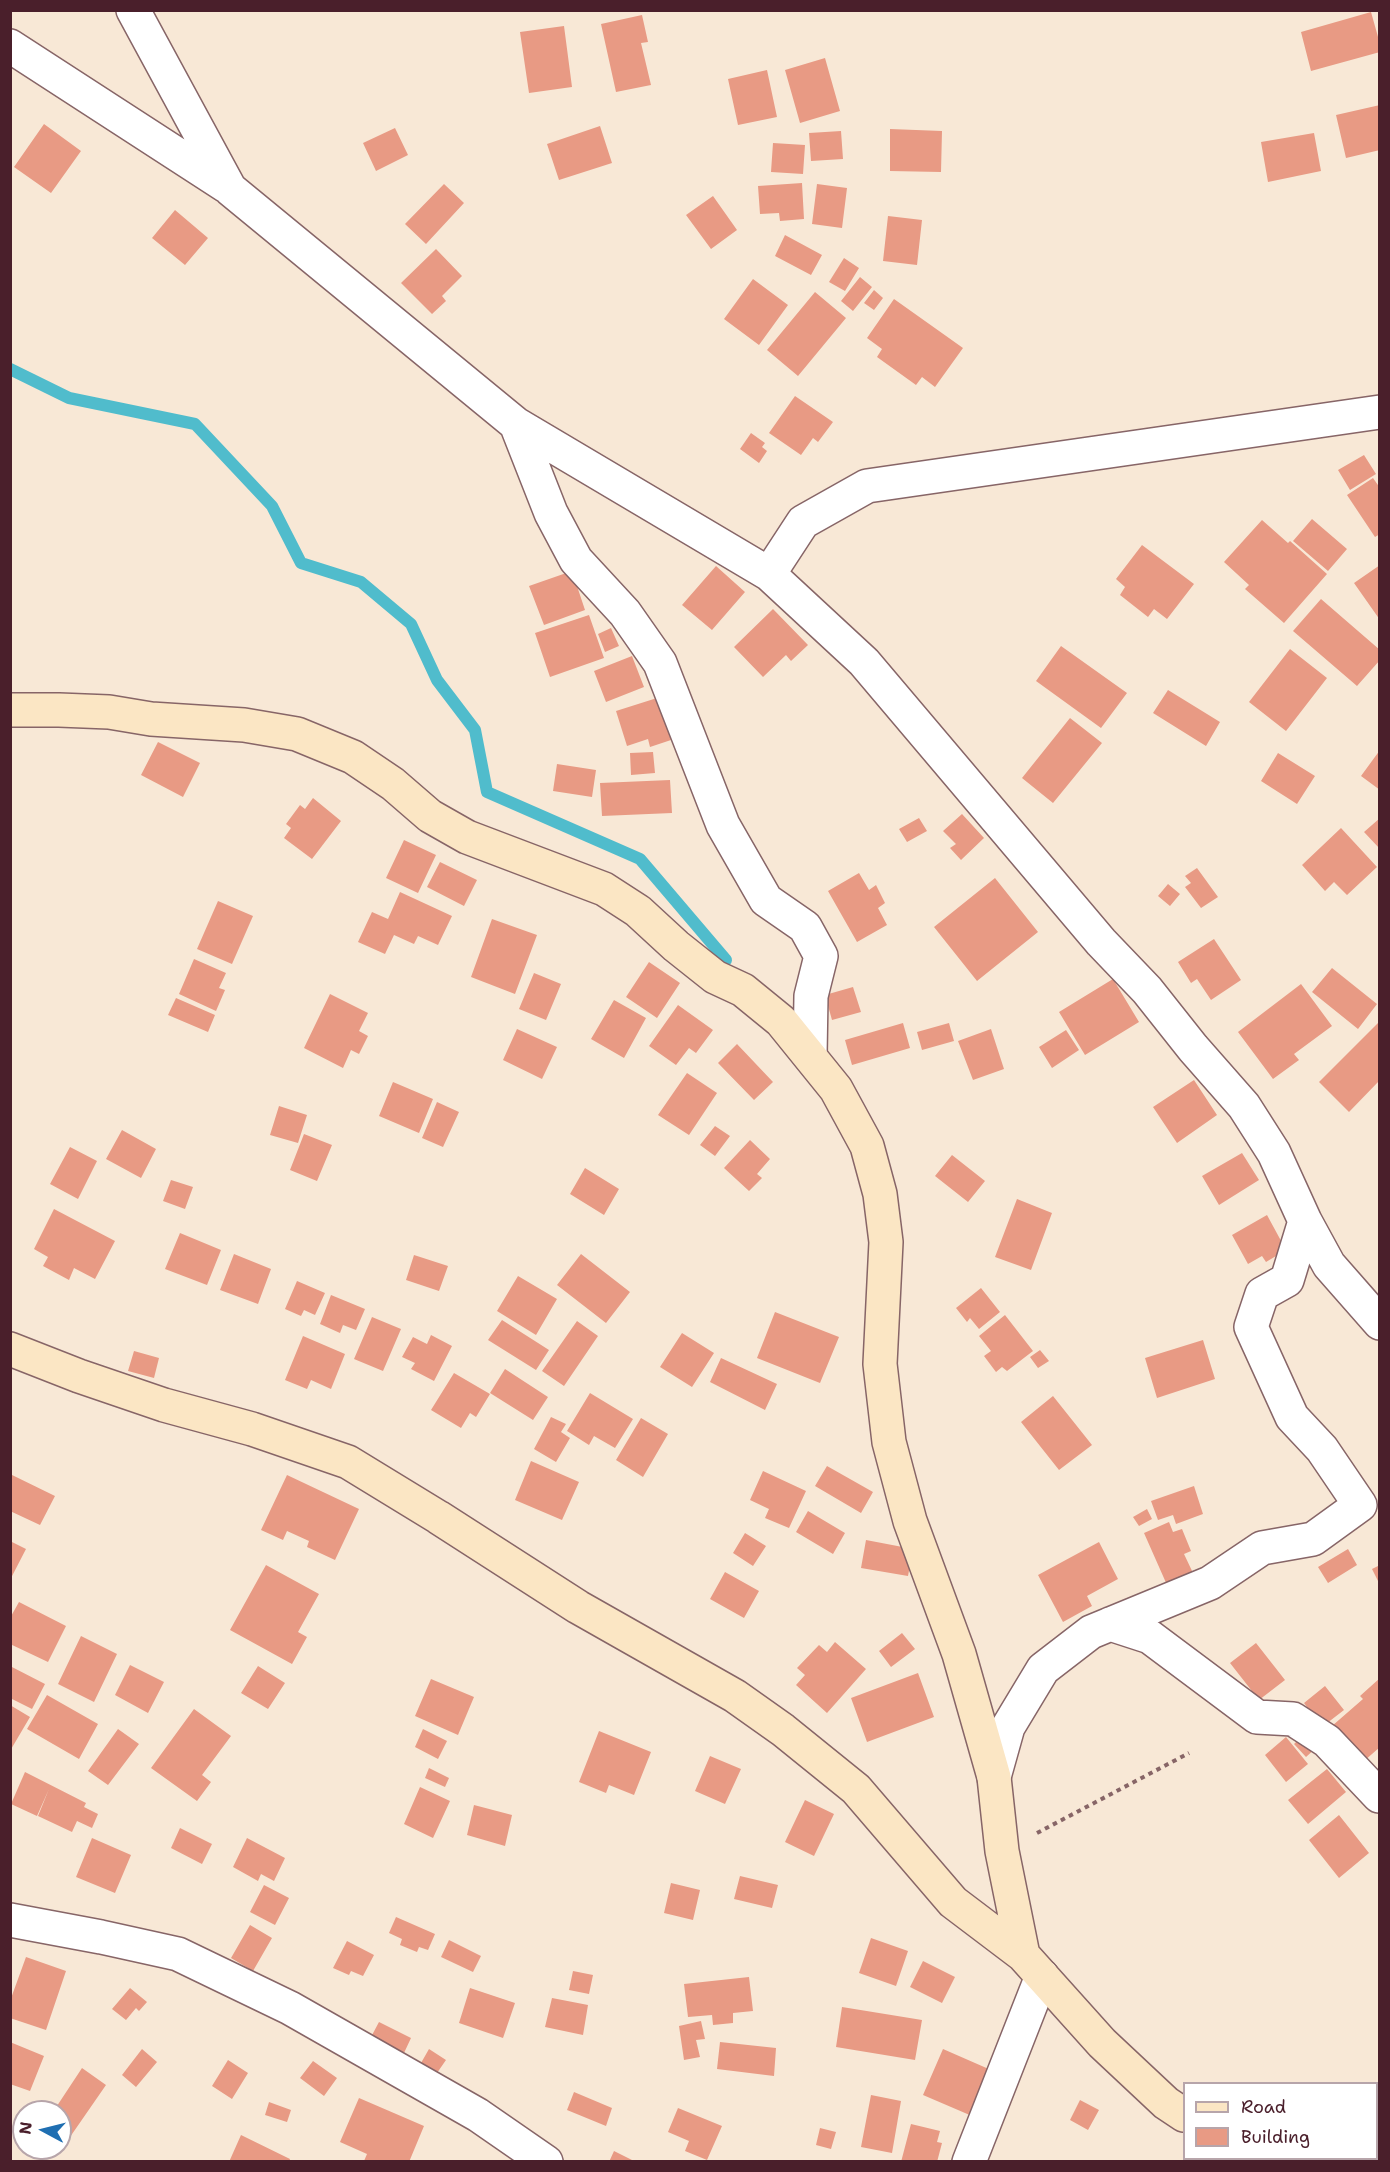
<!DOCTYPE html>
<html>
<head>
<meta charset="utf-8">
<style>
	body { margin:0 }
	#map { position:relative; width:1390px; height:2172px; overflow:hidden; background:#f8e8d6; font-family:"Shantell Sans",sans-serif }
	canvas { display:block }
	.frame { position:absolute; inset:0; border:12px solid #4a1f2b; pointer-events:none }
	.legend { position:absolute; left:1183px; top:2082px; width:195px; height:78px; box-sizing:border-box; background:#fff; border:2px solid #b7a5aa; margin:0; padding:8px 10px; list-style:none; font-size:18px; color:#4a1f2b }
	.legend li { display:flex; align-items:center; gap:12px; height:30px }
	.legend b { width:30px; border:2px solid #b7a5aa }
	.north { position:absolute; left:12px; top:2100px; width:60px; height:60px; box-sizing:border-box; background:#fff; border:2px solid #b7a5aa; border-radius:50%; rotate:277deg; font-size:16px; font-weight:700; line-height:24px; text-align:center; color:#4a1f2b }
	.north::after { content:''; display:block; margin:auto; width:21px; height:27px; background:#1f6fb2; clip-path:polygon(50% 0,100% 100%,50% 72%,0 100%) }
</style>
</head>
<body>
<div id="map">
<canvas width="1390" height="2172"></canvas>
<div class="frame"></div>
<ul class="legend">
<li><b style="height:8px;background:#fbe6c4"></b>Road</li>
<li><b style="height:16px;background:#e89a84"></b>Building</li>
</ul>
<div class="north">N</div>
</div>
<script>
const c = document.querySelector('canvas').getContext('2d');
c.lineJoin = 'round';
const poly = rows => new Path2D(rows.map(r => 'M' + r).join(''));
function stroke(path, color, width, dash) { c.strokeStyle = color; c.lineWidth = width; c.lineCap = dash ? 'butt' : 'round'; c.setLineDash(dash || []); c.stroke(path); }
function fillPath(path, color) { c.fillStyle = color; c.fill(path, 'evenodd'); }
const stream = poly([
	[10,369,69,398,195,424,272,506,301,563,361,582,411,624,437,680,475,730,487,792,640,859,726,960]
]);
const building = poly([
	[1371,12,1380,44,1380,52,1311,71,1301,32],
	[642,15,648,42,641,43,651,85,616,92,601,24],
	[564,26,572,87,529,93,520,32],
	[825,58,840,111,800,123,785,70],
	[767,70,777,117,738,125,728,79],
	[1380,105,1380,150,1346,158,1336,115],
	[44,124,81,151,51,193,14,167],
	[600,126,612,163,559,180,547,144],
	[395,128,408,155,376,171,363,143],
	[890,129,942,131,941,172,890,171],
	[841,131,843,159,811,161,809,133],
	[1314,133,1321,171,1268,182,1261,142],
	[773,143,805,145,803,174,771,172],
	[802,183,804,219,780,221,779,213,760,214,758,186],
	[444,184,464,203,426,244,405,224],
	[817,184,847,188,842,228,812,224],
	[713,196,737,230,711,249,686,215],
	[175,210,208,238,185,265,152,238],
	[888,216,922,220,917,265,883,261],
	[785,235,822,255,811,275,775,256],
	[436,249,462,276,442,296,446,301,432,314,401,283],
	[844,258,859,268,845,291,829,282],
	[860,277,872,287,853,311,841,301],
	[753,279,788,305,759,345,724,319],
	[874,290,883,298,874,310,864,303],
	[815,292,846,318,798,376,767,350],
	[894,299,963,348,935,387,922,377,916,385,877,357,882,349,867,338],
	[795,396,833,422,818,442,813,438,801,455,769,433],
	[751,433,765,443,762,447,767,451,759,463,740,449],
	[1364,455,1376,474,1350,490,1338,470],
	[1373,478,1380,488,1380,534,1375,537,1347,495],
	[1312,519,1347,549,1328,571,1293,541],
	[1262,520,1288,543,1290,541,1327,574,1284,623,1245,589,1249,585,1224,562],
	[1142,545,1194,584,1167,619,1154,609,1148,617,1120,595,1125,587,1116,579],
	[1380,565,1380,620,1354,583],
	[716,566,745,592,712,630,682,605],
	[572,571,585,610,544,625,529,586],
	[1321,599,1380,650,1380,660,1357,686,1293,631],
	[773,609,808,645,791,661,786,655,763,677,734,647],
	[589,615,604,658,550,677,535,633],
	[611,628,619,646,605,652,598,634],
	[1061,646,1127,693,1101,728,1036,681],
	[1290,649,1327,678,1286,731,1249,702],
	[632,656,644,687,606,702,594,671],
	[1168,690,1220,722,1206,746,1153,713],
	[657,698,671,740,650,747,648,739,627,746,616,711],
	[1070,718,1102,743,1053,803,1022,778],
	[158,742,200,763,183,797,141,775],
	[1380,750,1380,790,1361,776],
	[653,752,655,773,631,775,630,753],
	[1278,753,1315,776,1297,804,1261,781],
	[557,764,596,770,592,797,553,791],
	[670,780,672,813,602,816,600,783],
	[313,798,341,821,312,859,284,838,291,828,286,824,300,805,305,809],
	[962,814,984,838,961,860,950,848,956,844,943,831],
	[919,818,927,831,907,842,899,829],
	[1380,818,1380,849,1364,832],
	[1341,828,1377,867,1347,895,1334,882,1325,891,1302,865],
	[404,840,436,855,418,893,386,878],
	[440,862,477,880,464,906,427,887],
	[1197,868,1218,897,1201,908,1185,887,1191,883,1185,876],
	[859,873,869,890,876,885,885,903,878,908,887,925,857,942,828,891],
	[995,878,1038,932,977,981,934,927],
	[1168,884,1180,894,1170,906,1158,896],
	[400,892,452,916,438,945,418,936,414,944,394,935,385,954,358,942,372,912,388,919],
	[218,901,253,916,232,964,197,949],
	[492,919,537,935,515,994,471,977],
	[1214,939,1241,980,1211,1000,1197,979,1191,983,1178,962],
	[194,959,226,973,219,988,225,990,216,1011,179,994],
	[649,962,680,983,657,1018,626,997],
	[1332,968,1377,1004,1358,1029,1312,992],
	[534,973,561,984,546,1020,519,1009],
	[1113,979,1139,1022,1085,1055,1059,1012],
	[1301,984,1332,1026,1294,1054,1299,1060,1273,1079,1238,1032],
	[853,987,861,1012,832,1020,825,995],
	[330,994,368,1013,359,1031,368,1036,359,1054,351,1050,343,1068,304,1048],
	[176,998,215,1015,208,1032,168,1015],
	[614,1000,646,1018,624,1058,591,1039],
	[678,1005,713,1030,696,1053,689,1048,676,1065,649,1046],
	[1380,1021,1380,1080,1349,1112,1319,1082],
	[903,1023,910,1048,852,1065,845,1040],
	[949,1023,954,1041,922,1050,917,1032],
	[517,1029,557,1047,542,1079,503,1060],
	[991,1029,1004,1069,973,1080,958,1041],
	[1066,1030,1079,1050,1052,1068,1039,1047],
	[737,1044,773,1082,754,1100,718,1063],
	[687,1073,717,1093,689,1135,658,1115],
	[1194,1080,1217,1115,1177,1143,1153,1107],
	[393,1082,433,1099,419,1133,379,1116],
	[437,1102,459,1112,443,1147,422,1138],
	[279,1106,307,1115,298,1143,270,1135],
	[715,1126,730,1136,715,1156,700,1145],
	[122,1130,156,1149,141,1178,106,1159],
	[304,1134,332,1145,317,1181,290,1170],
	[750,1140,770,1159,757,1174,762,1178,749,1191,724,1168],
	[70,1147,97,1161,78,1199,50,1184],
	[1242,1153,1259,1180,1219,1205,1202,1176],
	[952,1155,985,1181,968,1202,935,1176],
	[585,1168,619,1189,604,1215,570,1194],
	[171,1180,193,1187,185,1209,163,1201],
	[1017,1199,1052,1213,1031,1270,995,1257],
	[54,1209,115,1241,95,1279,74,1268,69,1280,43,1266,48,1257,34,1249],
	[1267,1215,1286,1250,1266,1262,1262,1256,1248,1264,1232,1235],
	[180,1233,221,1250,207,1285,165,1269],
	[234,1254,271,1269,258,1304,220,1290],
	[581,1254,630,1292,606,1323,557,1285],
	[414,1255,448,1266,439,1291,406,1280],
	[518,1276,557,1299,536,1335,497,1311],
	[297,1281,325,1293,315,1315,304,1310,301,1316,285,1309],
	[981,1288,1000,1312,979,1329,970,1318,967,1322,956,1308],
	[331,1295,365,1309,356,1330,343,1325,340,1333,320,1324],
	[775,1312,839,1337,820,1383,757,1358],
	[1005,1315,1033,1351,1007,1371,1002,1367,996,1372,984,1356,991,1351,979,1336],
	[372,1317,401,1329,383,1371,354,1359],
	[502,1320,549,1350,536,1370,488,1340],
	[577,1321,598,1336,564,1386,542,1371],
	[682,1333,714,1353,692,1387,660,1367],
	[431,1335,452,1346,434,1381,411,1369,415,1363,402,1357,413,1337,427,1344],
	[303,1336,345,1354,331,1389,311,1380,307,1389,285,1380],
	[1203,1340,1215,1379,1157,1398,1145,1358],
	[1040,1350,1049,1361,1038,1368,1030,1357],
	[134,1351,159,1358,154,1378,128,1371],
	[721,1358,777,1384,765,1410,710,1382],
	[505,1369,548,1397,533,1420,490,1393],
	[454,1373,490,1394,476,1417,470,1413,461,1428,431,1410],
	[590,1393,633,1419,615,1448,594,1436,589,1445,567,1431],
	[1053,1396,1092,1445,1059,1470,1021,1422],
	[551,1417,566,1424,561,1432,570,1438,556,1462,534,1449],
	[641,1418,668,1434,643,1477,616,1460],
	[531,1461,579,1482,562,1520,515,1500],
	[827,1466,873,1492,861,1513,815,1486],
	[763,1471,806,1491,789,1528,765,1518,769,1509,750,1500],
	[10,1474,55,1496,40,1525,10,1511],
	[287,1475,359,1509,335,1560,307,1547,309,1541,287,1531,283,1540,261,1530],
	[1194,1486,1203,1514,1176,1524,1173,1515,1158,1520,1151,1501],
	[1147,1509,1152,1519,1139,1526,1133,1517],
	[808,1511,845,1533,833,1554,796,1532],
	[1169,1522,1173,1532,1182,1529,1191,1551,1184,1554,1193,1573,1167,1585,1144,1533],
	[745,1533,766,1546,753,1566,733,1553],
	[866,1540,913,1549,908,1576,861,1568],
	[10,1541,26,1549,10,1580],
	[1099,1542,1118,1579,1087,1596,1092,1606,1063,1622,1038,1575],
	[1348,1549,1357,1565,1328,1583,1318,1567],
	[266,1565,319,1594,298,1632,307,1637,292,1664,230,1630],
	[1380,1565,1380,1585,1372,1569],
	[725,1572,759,1591,744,1618,710,1599],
	[19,1602,66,1626,48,1662,10,1644,10,1618],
	[902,1633,915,1649,891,1667,879,1651],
	[81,1636,117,1654,94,1702,58,1684],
	[835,1642,866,1669,827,1713,796,1685,805,1675,797,1668,819,1645,827,1652],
	[1256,1643,1285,1680,1259,1700,1230,1663],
	[130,1665,164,1682,148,1713,115,1695],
	[10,1666,45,1684,32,1709,10,1698],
	[258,1666,285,1683,268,1709,241,1693],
	[918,1673,934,1717,867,1742,851,1698],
	[1380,1678,1380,1747,1364,1761,1332,1726,1363,1699,1360,1696],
	[431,1679,474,1697,458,1735,415,1716],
	[1325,1686,1344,1710,1322,1727,1304,1703],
	[47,1695,98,1724,79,1759,27,1729],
	[10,1705,30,1717,10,1751],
	[194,1709,231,1736,202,1775,211,1782,197,1801,151,1768],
	[118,1729,139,1744,108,1785,88,1771],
	[423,1729,447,1741,438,1759,415,1747],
	[599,1731,651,1752,634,1795,609,1785,606,1793,579,1782],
	[1305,1733,1317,1747,1306,1757,1294,1744],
	[1286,1737,1308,1764,1286,1782,1265,1755],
	[710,1756,741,1769,725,1804,695,1791],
	[429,1768,449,1778,445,1787,425,1778],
	[1327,1769,1346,1792,1308,1824,1288,1800],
	[25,1772,86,1803,84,1807,98,1814,92,1828,77,1821,72,1832,38,1816,49,1789,37,1816,11,1804],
	[420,1787,450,1801,433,1838,404,1824],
	[805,1800,834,1814,814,1856,785,1842],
	[474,1805,512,1815,505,1846,467,1835],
	[1339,1815,1369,1853,1339,1878,1309,1840],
	[180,1828,212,1844,202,1864,171,1848],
	[92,1838,131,1855,115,1893,76,1877],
	[247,1838,285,1858,274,1881,261,1874,258,1881,233,1867],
	[740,1876,778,1885,772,1908,734,1899],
	[671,1883,700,1890,693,1920,664,1913],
	[264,1885,289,1898,275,1925,250,1912],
	[396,1917,435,1934,428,1950,419,1947,417,1952,400,1945,402,1939,389,1933],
	[250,1925,272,1938,253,1971,231,1958],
	[871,1938,908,1951,896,1986,859,1973],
	[449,1940,481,1956,473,1972,441,1957],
	[347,1941,374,1955,363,1976,351,1971,349,1975,333,1968],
	[26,1957,66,1971,46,2030,10,2018,10,2001],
	[923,1961,955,1977,942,2003,910,1987],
	[573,1971,593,1975,589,1994,569,1990],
	[749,1977,753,2011,733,2013,733,2023,713,2025,712,2015,688,2017,684,1984],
	[130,1988,147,2002,139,2011,136,2008,126,2020,112,2009],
	[470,1988,515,2003,503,2038,459,2023],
	[552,1998,588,2005,583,2035,545,2027],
	[842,2007,922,2020,915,2060,836,2047],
	[701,2021,705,2039,696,2040,700,2057,684,2060,679,2026],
	[379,2022,411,2038,404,2053,371,2037],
	[10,2042,44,2056,30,2091,10,2084],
	[720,2042,776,2048,774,2076,717,2069],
	[142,2049,157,2062,136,2087,122,2075],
	[429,2049,446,2060,437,2073,421,2063],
	[943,2049,991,2070,972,2116,923,2095],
	[228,2060,248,2073,232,2099,212,2086],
	[313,2061,337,2078,324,2096,300,2078],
	[82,2068,106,2085,70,2137,60,2131,60,2112,53,2112],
	[574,2092,612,2108,606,2126,567,2110],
	[871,2095,901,2101,892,2153,861,2147],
	[359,2098,424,2126,409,2162,366,2162,364,2161,367,2154,340,2142],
	[1080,2100,1099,2110,1088,2130,1070,2120],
	[269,2102,291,2110,287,2122,265,2115],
	[678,2108,722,2126,707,2160,685,2151,689,2141,668,2132],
	[911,2124,940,2131,937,2142,942,2143,937,2162,901,2162],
	[820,2128,836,2132,831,2149,816,2145],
	[241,2135,290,2159,289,2162,229,2162],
	[614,2151,636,2162,609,2162]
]);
const path = poly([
	[1037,1833,1189,1753]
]);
const street = poly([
	[133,10,230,189,516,424,769,574,864,662,1101,942,1147,990,1193,1048,1244,1106,1274,1153,1305,1221,1287,1280,1262,1294,1251,1327,1292,1417,1322,1449,1360,1505,1313,1539,1262,1548,1210,1583,1091,1632,1043,1669,1008,1727,994,1777],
	[10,46,226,186],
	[516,424,551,513,576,560,625,613,660,663,723,825,766,900,805,927,821,956,811,996,810,1056],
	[769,574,803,522,867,486,1380,412],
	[1305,1221,1329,1265,1380,1323],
	[1110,1624,1150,1637,1257,1717,1293,1719,1327,1741,1379,1796],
	[10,1920,101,1937,178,1954,290,2008,478,2115,546,2162],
	[969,2162,1042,1976]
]);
const secondary = poly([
	[10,710,59,710,109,712,151,719,244,725,297,734,353,757,393,784,430,816,467,837,604,889,638,911,676,946,715,977,743,990,781,1021,836,1089,867,1146,880,1194,886,1242,880,1364,889,1442,910,1521,959,1654,994,1777,1002,1851,1023,1955,1102,2043,1166,2103,1184,2115],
	[10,1349,79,1376,164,1405,252,1429,348,1462,438,1517,578,1607,735,1696,783,1730,856,1789,953,1902,1023,1955],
	[1256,2158,1262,2162]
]);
stroke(stream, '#50bccc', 12);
fillPath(building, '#e89a84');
stroke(street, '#876567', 36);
stroke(secondary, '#876567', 36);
stroke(path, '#876567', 4, [4.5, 4.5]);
stroke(street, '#fff', 33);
stroke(secondary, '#fbe6c4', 33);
</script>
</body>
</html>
